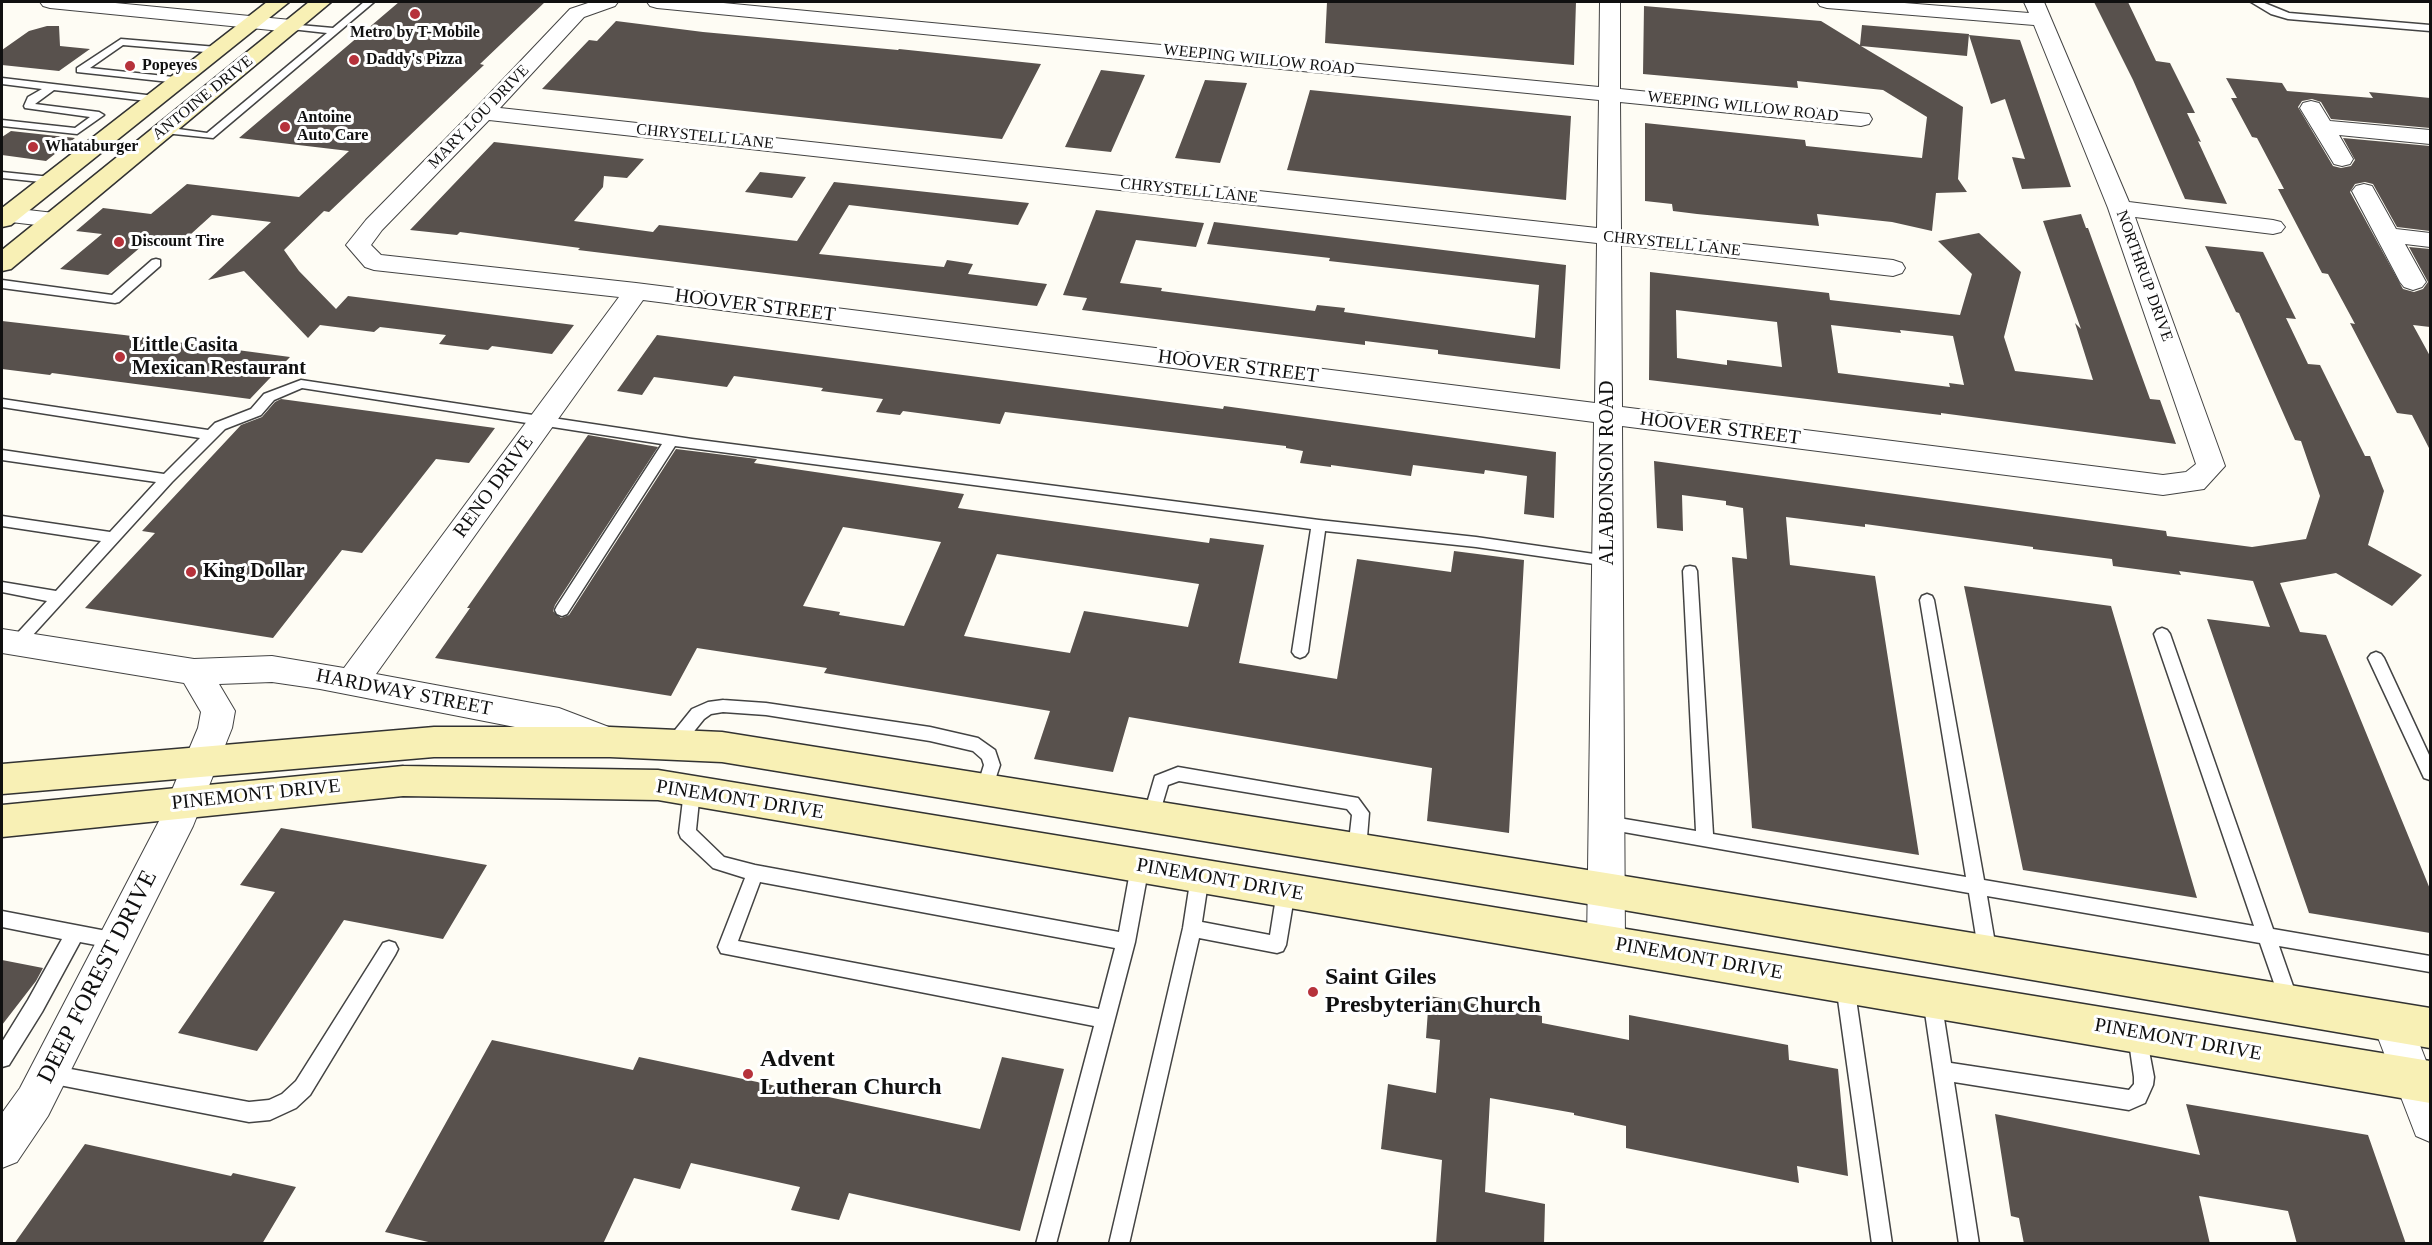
<!DOCTYPE html>
<html>
<head>
<meta charset="utf-8">
<style>
	body { margin:0 }
	#map { position:relative; width:2432px; height:1245px; overflow:hidden; background:#fefcf4; font-family:"Times New Roman",serif }
	canvas { display:block }
	.frame { position:absolute; inset:0; border:3px solid #101010; pointer-events:none }
</style>
</head>
<body>
<div id="map">
<canvas width="2432" height="1245"></canvas>
<div class="frame"></div>
</div>
<script>
const c = document.querySelector('canvas').getContext('2d');
c.lineJoin = 'round';
function fillPath(path, color) { c.fillStyle = color; c.fill(path, 'evenodd'); }
const poly = rows => new Path2D(rows.map(r => 'M' + r).join(''));
function stroke(path, color, width, dash) { c.strokeStyle = color; c.lineWidth = width; c.lineCap = dash ? 'butt' : 'round'; c.setLineDash(dash || []); c.stroke(path); }
function write(font, color, halo, rows, align = 'center') {
  c.font = font + ' "Times New Roman",serif'; c.lineWidth = 6; c.setLineDash([]); c.textBaseline = 'middle'; c.strokeStyle = halo; c.fillStyle = color; for (const [text, x, y, turn = 0] of rows) {
    c.save(); c.translate(x, y); c.rotate((+turn || 0) * Math.PI / 180); c.textAlign = isNaN(turn) ? turn : align; if (halo) c.strokeText(text, 0, 0); c.fillText(text, 0, 0); c.restore();
  }
}
const building = poly([
	[399,2,545,2,480,64,484,65,329,212,324,211,284,250,299,271,336,309,348,296,574,325,552,354,492,346,488,350,439,344,446,335,380,327,374,332,320,325,308,338,244,271,208,280,271,222,212,215,181,243,149,240,108,275,60,269,102,234,76,231,103,208,151,214,187,184,299,197,349,151,239,138],
	[1327,2,1576,2,1574,65,1325,43],
	[2094,2,2128,2,2156,61,2170,63,2195,113,2187,113,2201,142,2198,141,2227,204,2185,199,2133,80],
	[1644,6,1821,21,1860,45,1862,25,1969,34,1967,56,1861,46,1963,107,1958,179,1967,192,1936,193,1932,231,1892,222,1817,214,1819,226,1697,214,1673,211,1672,204,1645,201,1645,123,1805,140,1806,146,1922,158,1927,117,1883,90,1797,81,1798,88,1643,74],
	[616,21,703,32,898,50,899,49,1041,64,1002,139,542,89,589,40,597,41],
	[47,26,59,26,60,46,90,49,59,71,2,65,2,50,29,31],
	[1969,35,2020,40,2071,187,2022,189,2012,157,2025,159,2005,99,1991,104],
	[1101,70,1145,75,1111,152,1065,147],
	[2226,78,2282,83,2287,91,2373,98,2369,92,2430,98,2430,128,2331,119,2321,102,2312,99,2302,101,2298,107,2333,166,2341,168,2351,166,2355,160,2343,138,2430,146,2430,231,2397,227,2373,184,2365,182,2355,184,2350,192,2403,289,2414,292,2423,289,2428,282,2409,247,2430,249,2430,327,2413,325,2430,356,2430,450,2412,415,2397,413,2350,323,2355,324,2328,274,2322,273,2278,189,2284,189,2257,138,2252,137,2231,98,2237,98],
	[1205,80,1247,83,1220,163,1175,158],
	[1310,90,1571,116,1566,200,1287,170],
	[11,131,75,138,46,161,2,155,2,137],
	[494,142,644,159,627,178,604,176,603,187,574,221,653,232,659,225,797,241,834,182,1029,203,1018,225,849,205,819,254,944,267,947,260,973,264,968,274,1047,284,1037,306,578,250,580,248,460,232,457,235,410,230],
	[760,172,806,177,792,198,745,192],
	[1096,210,1204,223,1196,247,1136,240,1120,283,1162,288,1161,291,1315,311,1317,305,1345,308,1344,312,1535,338,1539,285,1329,261,1330,258,1207,244,1214,222,1566,265,1560,369,1438,354,1438,350,1365,341,1365,345,1082,310,1087,298,1063,295],
	[2081,214,2086,228,2088,228,2150,399,2160,400,2176,444,1941,413,1941,415,1649,380,1650,272,1829,293,1830,300,1960,315,1972,274,1938,241,1979,233,2021,272,2004,337,2015,371,2093,380,2075,323,2081,329,2043,221],
	[1676,310,1777,322,1782,367,1727,360,1727,365,1677,358],
	[1831,325,1901,333,1900,330,1953,336,1964,385,1949,383,1950,387,1838,373],
	[2205,246,2263,252,2296,319,2286,318,2308,364,2320,365,2365,456,2370,456,2384,491,2368,545,2422,575,2392,606,2336,573,2280,583,2300,632,2326,635,2430,889,2430,933,2309,913,2207,619,2270,627,2253,581,2179,571,2181,575,2113,566,2112,559,2033,549,2033,547,1865,524,1865,527,1786,517,1790,565,1875,576,1919,855,1752,828,1732,557,1747,559,1743,508,1726,505,1726,501,1682,495,1683,531,1657,528,1654,461,2166,531,2167,536,2252,547,2306,539,2320,496,2301,441,2295,440,2239,313,2236,312],
	[2,321,124,335,290,357,250,399,52,373,50,375,2,369],
	[657,335,1223,409,1224,406,1556,452,1554,518,1524,514,1527,476,1485,470,1484,474,1413,465,1411,476,1331,465,1331,467,1300,463,1303,451,1286,448,1286,446,1005,412,1000,424,903,411,900,415,876,412,883,399,821,391,823,388,734,376,727,387,654,377,642,395,617,391],
	[281,399,495,428,469,463,436,459,362,553,342,550,273,638,85,608,155,533,142,531,241,425,262,417,275,402],
	[588,435,658,447,555,605,553,611,561,618,569,615,676,449,757,459,754,463,964,494,958,508,1209,543,1210,538,1264,545,1239,663,1337,679,1357,559,1451,572,1454,551,1524,560,1509,833,1427,821,1432,768,1129,717,1113,772,1034,759,1050,711,824,673,827,668,697,648,671,696,435,658,470,608,467,608],
	[843,527,941,542,904,626,839,615,840,612,803,606],
	[997,554,1199,584,1188,627,1084,611,1070,653,964,636],
	[1964,586,2111,606,2197,898,2023,870],
	[281,828,487,865,443,939,344,920,257,1051,178,1033,275,892,240,885],
	[2,960,43,968,36,981,2,1025],
	[1429,996,1542,1016,1542,1023,1629,1040,1629,1015,1788,1045,1789,1060,1838,1069,1848,1176,1797,1166,1799,1183,1626,1148,1626,1126,1574,1115,1574,1113,1490,1098,1485,1192,1545,1204,1544,1244,1436,1244,1442,1160,1381,1149,1388,1084,1436,1093,1440,1040,1426,1038],
	[492,1040,633,1070,639,1057,980,1129,1002,1057,1064,1069,1020,1231,849,1193,839,1220,791,1210,800,1187,691,1163,680,1189,634,1178,603,1244,437,1244,385,1232],
	[2186,1104,2368,1135,2406,1244,2297,1244,2288,1211,2199,1196,2210,1244,2024,1244,2019,1218,2011,1216,1995,1114,2200,1155],
	[85,1144,231,1176,233,1173,296,1187,262,1244,14,1244]
]);
const lane = poly([
	[364,2,374,2,213,138,164,133,159,130,164,127,207,133,327,33,291,29,286,26,288,24,333,28,364,2],
	[2251,2,2262,2,2289,13,2430,25,2430,31,2288,19,2271,14,2251,2],
	[121,39,217,47,222,50,217,53,123,45,90,68,183,78,184,80,179,83,77,72,77,68,121,39],
	[2,78,155,96,160,99,155,102,54,90,35,104,99,112,104,115,77,134,2,126,2,120,75,128,90,117,25,108,24,106,28,97,42,89,2,84,2,78],
	[2,172,51,177,57,180,51,183,2,178,2,172],
	[156,259,160,260,160,266,119,302,115,303,2,288,2,280,112,295,152,260,156,259],
	[301,380,692,439,1319,520,1476,537,1608,556,1615,561,1608,566,1476,547,1325,531,1308,652,1305,656,1300,658,1295,656,1292,652,1311,529,675,446,567,614,562,616,557,614,555,610,557,606,662,444,302,388,274,400,261,415,225,429,172,482,22,647,12,647,9,643,12,639,47,601,2,592,2,582,56,591,101,541,2,526,2,516,110,532,156,482,2,460,2,450,164,474,200,438,2,407,2,399,208,430,215,423,251,409,264,394,301,380],
	[1690,566,1695,567,1697,571,1713,834,1966,877,1920,600,1922,596,1927,594,1932,596,1934,600,1984,880,2254,926,2154,634,2157,630,2162,628,2167,630,2170,634,2273,929,2430,956,2430,972,2279,946,2299,1003,2297,1009,2290,1012,2283,1009,2281,1003,2260,943,1987,896,1997,955,1994,961,1988,963,1982,961,1979,955,1969,893,1601,828,1599,823,1601,818,1607,816,1696,831,1683,571,1685,567,1690,566],
	[2376,652,2381,654,2384,658,2430,757,2430,780,2424,778,2368,658,2371,654,2376,652],
	[723,700,766,703,930,727,978,738,995,750,1000,765,990,795,984,797,978,795,976,790,984,765,982,759,973,751,930,741,766,715,723,712,711,714,704,719,679,750,673,752,667,750,665,745,667,740,692,709,708,702,723,700],
	[1178,767,1358,798,1369,813,1366,850,1363,855,1357,858,1351,855,1348,850,1352,815,1347,809,1179,781,1168,785,1157,822,1151,824,1145,822,1143,817,1155,776,1178,767],
	[692,784,698,786,700,791,696,830,724,857,755,865,1119,932,1131,866,1134,861,1140,858,1146,861,1149,866,1135,942,1056,1244,1036,1244,1094,1026,721,953,718,947,745,878,713,868,681,838,679,833,684,791,686,786,692,784],
	[760,882,1115,948,1099,1009,738,941,760,882],
	[1200,868,1206,871,1209,876,1202,922,1270,935,1277,891,1280,885,1286,883,1292,885,1295,891,1286,945,1283,951,1277,953,1199,938,1129,1244,1109,1244,1183,928,1191,876,1194,871,1200,868],
	[2,911,117,933,123,935,126,941,123,947,117,949,80,942,42,1012,9,1065,2,1067,2,1042,28,1000,62,939,2,927,2,911],
	[389,941,395,943,398,949,395,955,310,1095,296,1108,270,1120,249,1122,49,1083,42,1081,39,1074,42,1067,49,1065,249,1102,269,1100,282,1094,296,1081,383,943,389,941],
	[1845,976,1851,979,1854,985,1892,1244,1872,1244,1836,985,1839,979,1845,976],
	[1932,990,1939,993,1941,999,1951,1063,2129,1090,2134,1084,2134,1077,2128,1035,2130,1029,2137,1026,2144,1029,2146,1035,2154,1077,2153,1085,2145,1103,2129,1110,1954,1082,1979,1244,1959,1244,1923,999,1925,993,1932,990]
]);
const street = poly([
	[40,2,105,2,291,20,298,22,301,26,298,30,291,32,50,8,43,6,40,2],
	[591,2,618,2,615,6,584,17,500,108,1597,228,1599,100,657,8,650,6,647,2,713,2,1599,87,1600,2,1620,2,1620,89,1869,114,1872,119,1869,124,1861,126,1620,102,1621,231,1893,260,1902,263,1905,268,1902,273,1893,276,1621,245,1622,407,2163,475,2186,472,2196,464,2108,208,2034,25,1827,8,1820,6,1817,2,1892,2,2029,13,2024,2,2044,2,2129,202,2273,220,2281,222,2285,227,2281,232,2273,234,2135,217,2225,466,2204,489,2163,495,1622,426,1625,944,1619,956,1606,961,1593,956,1587,944,1594,422,643,300,376,674,559,708,622,732,627,742,622,752,610,756,556,735,320,689,272,682,219,684,235,711,232,728,193,826,48,1116,17,1162,2,1168,2,1113,20,1088,159,821,198,728,201,712,184,683,2,653,2,629,194,659,272,656,344,668,619,297,374,270,365,267,346,245,366,220,476,108,570,9,591,2],
	[489,120,1597,243,1595,403,636,283,381,255,371,245,382,230,489,120],
	[2311,101,2319,103,2330,121,2430,130,2430,144,2339,135,2353,159,2350,164,2342,166,2334,164,2300,108,2303,103,2311,101],
	[2364,184,2372,186,2396,229,2430,233,2430,247,2405,244,2426,282,2422,287,2413,290,2404,287,2400,282,2352,191,2356,186,2364,184],
	[2,207,54,213,62,215,66,220,62,225,54,227,2,221,2,207],
	[2392,1003,2406,1009,2430,1071,2430,1142,2416,1136,2372,1022,2378,1009,2392,1003]
]);
const secondary = poly([
	[267,2,289,2,11,225,2,227,2,208,267,2],
	[309,2,331,2,11,269,2,271,2,250,309,2],
	[434,727,610,727,722,732,1606,873,2430,1008,2430,1048,1606,907,722,762,610,757,434,757,2,794,2,764,434,727],
	[403,766,658,770,2430,1061,2430,1103,658,800,403,796,2,837,2,805,403,766]
]);
const markers = [
	[415,14,6,"#b6323b"],
	[354,60,6,"#b6323b"],
	[130,66,6,"#b6323b"],
	[285,127,6,"#b6323b"],
	[33,147,6,"#b6323b"],
	[119,242,6,"#b6323b"],
	[120,357,6,"#b6323b"],
	[191,572,6,"#b6323b"],
	[1313,992,6,"#b6323b"],
	[748,1074,6,"#b6323b"]
];
const farPoinames = [
	["Metro by T-Mobile",415,33,"center"],
	["Daddy's Pizza",366,60],
	["Popeyes",142,66],
	["Antoine",297,118],
	["Auto Care",297,136],
	["Whataburger",45,147],
	["Discount Tire",131,242]
];
const farStreetnames = [
	["WEEPING WILLOW ROAD",1259,60,6],
	["ANTOINE DRIVE",203,98,-39],
	["WEEPING WILLOW ROAD",1743,107,6],
	["MARY LOU DRIVE",479,117,-46],
	["CHRYSTELL LANE",705,137,6],
	["CHRYSTELL LANE",1189,191,6],
	["CHRYSTELL LANE",1672,244,6],
	["NORTHRUP DRIVE",2144,276,70]
];
const streetNames = [
	["HOOVER STREET",755,306,7],
	["HOOVER STREET",1238,367,7],
	["HOOVER STREET",1720,429,7],
	["ALABONSON ROAD",1608,473,-90],
	["RENO DRIVE",494,487,-54],
	["HARDWAY STREET",404,693,11],
	["PINEMONT DRIVE",256,795,-6],
	["PINEMONT DRIVE",740,800,9],
	["PINEMONT DRIVE",1220,880,10],
	["PINEMONT DRIVE",1699,959,10],
	["PINEMONT DRIVE",2178,1040,10]
];
const poiNames = [
	["Little Casita",132,346],
	["Mexican Restaurant",132,369],
	["King Dollar",203,572]
];
const nearStreetnames = [
	["DEEP FOREST DRIVE",98,977,-63]
];
const nearPoinames = [
	["Saint Giles",1325,978],
	["Presbyterian Church",1325,1006],
	["Advent",760,1060],
	["Lutheran Church",760,1088]
];
fillPath(building, '#58514d');
stroke(lane, '#434343', 3);
stroke(street, '#434343', 2);
stroke(secondary, '#323232', 3);
fillPath(lane, '#fff');
fillPath(street, '#fff');
fillPath(secondary, '#f8f0b5');
for (const [x, y, r, color] of markers) { const dot = new Path2D(); dot.arc(x, y, r, 0, 2 * Math.PI); c.fillStyle = color; c.fill(dot); stroke(dot, '#fff', 2); }
write('bold 16px', '#101010', '#fff', farPoinames, 'left');
write('16px', '#101010', '#fff', farStreetnames);
write('20px', '#101010', '#fff', streetNames);
write('bold 20px', '#101010', '#fff', poiNames, 'left');
write('24px', '#101010', '#fff', nearStreetnames);
write('bold 24px', '#101010', '#fff', nearPoinames, 'left');
</script>
</body>
</html>
